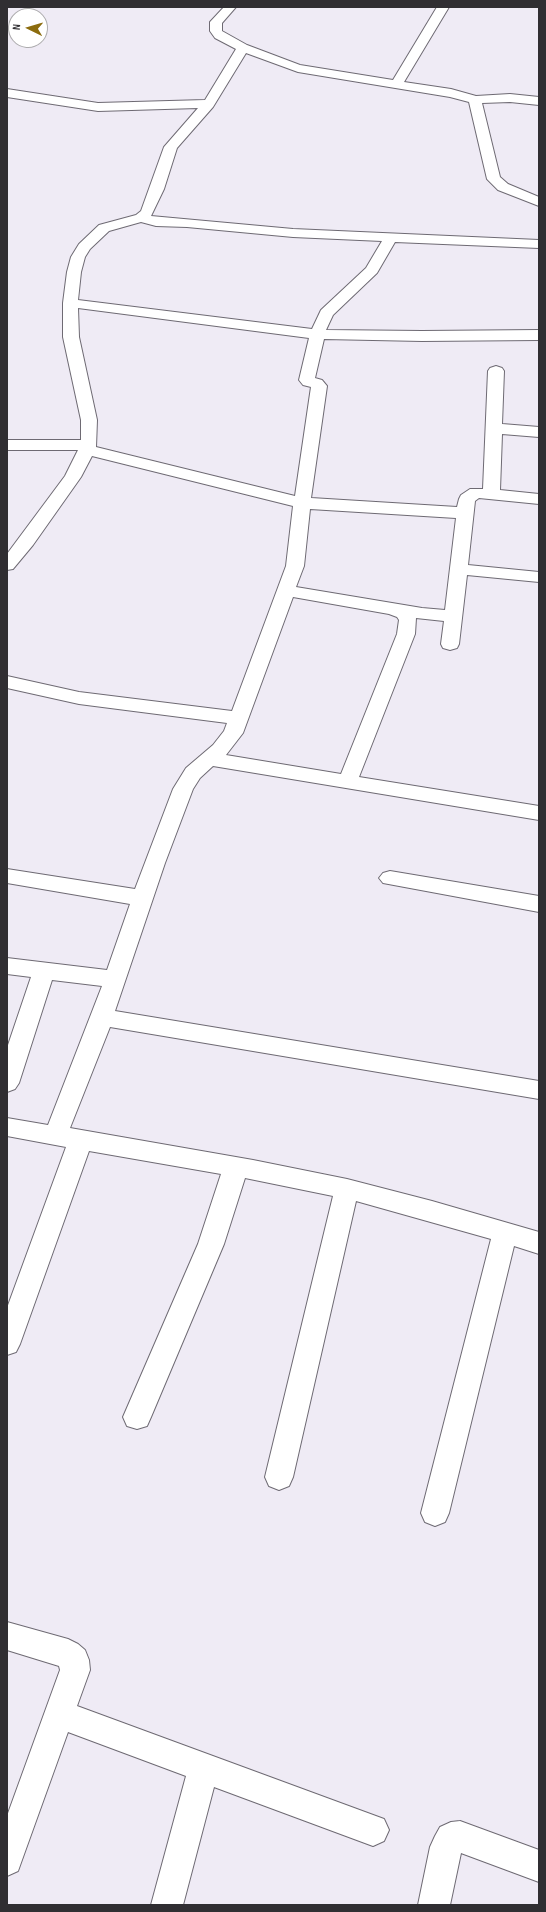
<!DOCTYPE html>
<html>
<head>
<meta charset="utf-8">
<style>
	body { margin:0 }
	#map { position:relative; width:546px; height:1912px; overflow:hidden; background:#efebf5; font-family:"Sofia Sans Condensed",sans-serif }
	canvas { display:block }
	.frame { position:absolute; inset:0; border:8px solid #302e32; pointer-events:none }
	.north { position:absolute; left:8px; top:8px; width:40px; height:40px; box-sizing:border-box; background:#fff; border:1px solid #acabad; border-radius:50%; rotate:275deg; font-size:11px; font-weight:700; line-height:16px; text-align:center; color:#302e32 }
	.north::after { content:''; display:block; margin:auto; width:14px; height:18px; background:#8c6c0e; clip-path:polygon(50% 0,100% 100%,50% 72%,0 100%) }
</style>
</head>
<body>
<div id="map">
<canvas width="546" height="1912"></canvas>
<div class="frame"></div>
<div class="north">N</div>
</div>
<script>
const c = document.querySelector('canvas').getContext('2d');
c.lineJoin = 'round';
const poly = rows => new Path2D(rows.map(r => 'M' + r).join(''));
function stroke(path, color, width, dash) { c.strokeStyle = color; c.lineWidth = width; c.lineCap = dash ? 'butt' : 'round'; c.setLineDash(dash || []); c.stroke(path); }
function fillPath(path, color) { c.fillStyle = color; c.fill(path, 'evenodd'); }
const minor = poly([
	[224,7,236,7,222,23,222,31,247,45,300,65,393,80,437,7,449,7,404,82,451,89,476,96,510,94,539,97,539,105,510,102,482,103,500,177,508,184,539,197,539,206,498,190,487,179,469,102,450,97,298,72,246,53,213,107,177,148,164,189,151,216,293,229,539,240,539,248,395,242,377,273,333,315,326,330,422,331,539,330,539,340,422,341,324,339,315,378,322,380,327,386,311,498,457,507,459,499,461,495,470,489,483,489,488,371,490,368,496,366,502,368,504,371,502,424,539,427,539,437,502,434,500,490,539,494,539,504,479,498,475,501,468,565,539,572,539,582,467,575,459,644,457,648,450,650,443,648,441,644,444,621,416,618,415,634,359,777,539,806,539,820,213,766,200,778,193,789,165,863,115,1011,539,1081,539,1099,110,1027,70,1128,253,1160,347,1179,432,1201,539,1232,539,1254,514,1246,449,1513,445,1522,435,1526,425,1522,421,1513,491,1239,356,1201,293,1477,289,1486,279,1490,269,1486,265,1477,333,1196,245,1178,224,1244,151,1417,147,1426,137,1429,127,1426,123,1417,198,1244,221,1174,89,1151,20,1344,16,1352,7,1355,7,1308,66,1147,7,1136,7,1118,48,1125,102,986,52,980,19,1083,15,1089,7,1092,7,1048,31,977,7,974,7,958,107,970,130,904,7,883,7,869,135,889,173,789,186,768,213,745,224,731,227,723,79,704,7,688,7,676,79,692,232,711,286,566,293,506,92,456,81,477,33,545,13,569,7,570,7,554,65,476,78,450,7,450,7,440,81,440,81,420,63,337,63,303,67,272,71,257,79,244,99,225,136,215,141,211,164,147,198,108,98,111,7,97,7,89,98,103,205,100,236,49,215,38,210,31,210,22,224,7],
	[141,222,156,226,187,227,293,237,382,241,366,268,321,310,312,329,78,300,81,272,85,257,90,249,109,231,141,222],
	[78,308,309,338,299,380,303,385,311,387,295,496,96,447,97,420,79,337,78,308],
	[310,509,456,518,445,610,422,608,296,587,304,566,310,509],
	[293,597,389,614,397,617,399,620,397,634,341,774,226,755,243,733,293,597],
	[390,871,539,896,539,912,383,883,379,878,383,873,390,871],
	[7,1622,68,1639,78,1644,85,1650,89,1660,90,1670,77,1706,384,1819,389,1830,384,1841,373,1846,214,1787,183,1905,151,1905,186,1776,68,1732,18,1871,7,1876,7,1816,60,1670,59,1666,7,1650,7,1622],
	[460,1821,539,1850,539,1882,461,1853,450,1905,418,1905,430,1847,435,1836,440,1827,451,1822,460,1821]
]);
stroke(minor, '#6e6a73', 2);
fillPath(minor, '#fff');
</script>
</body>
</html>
